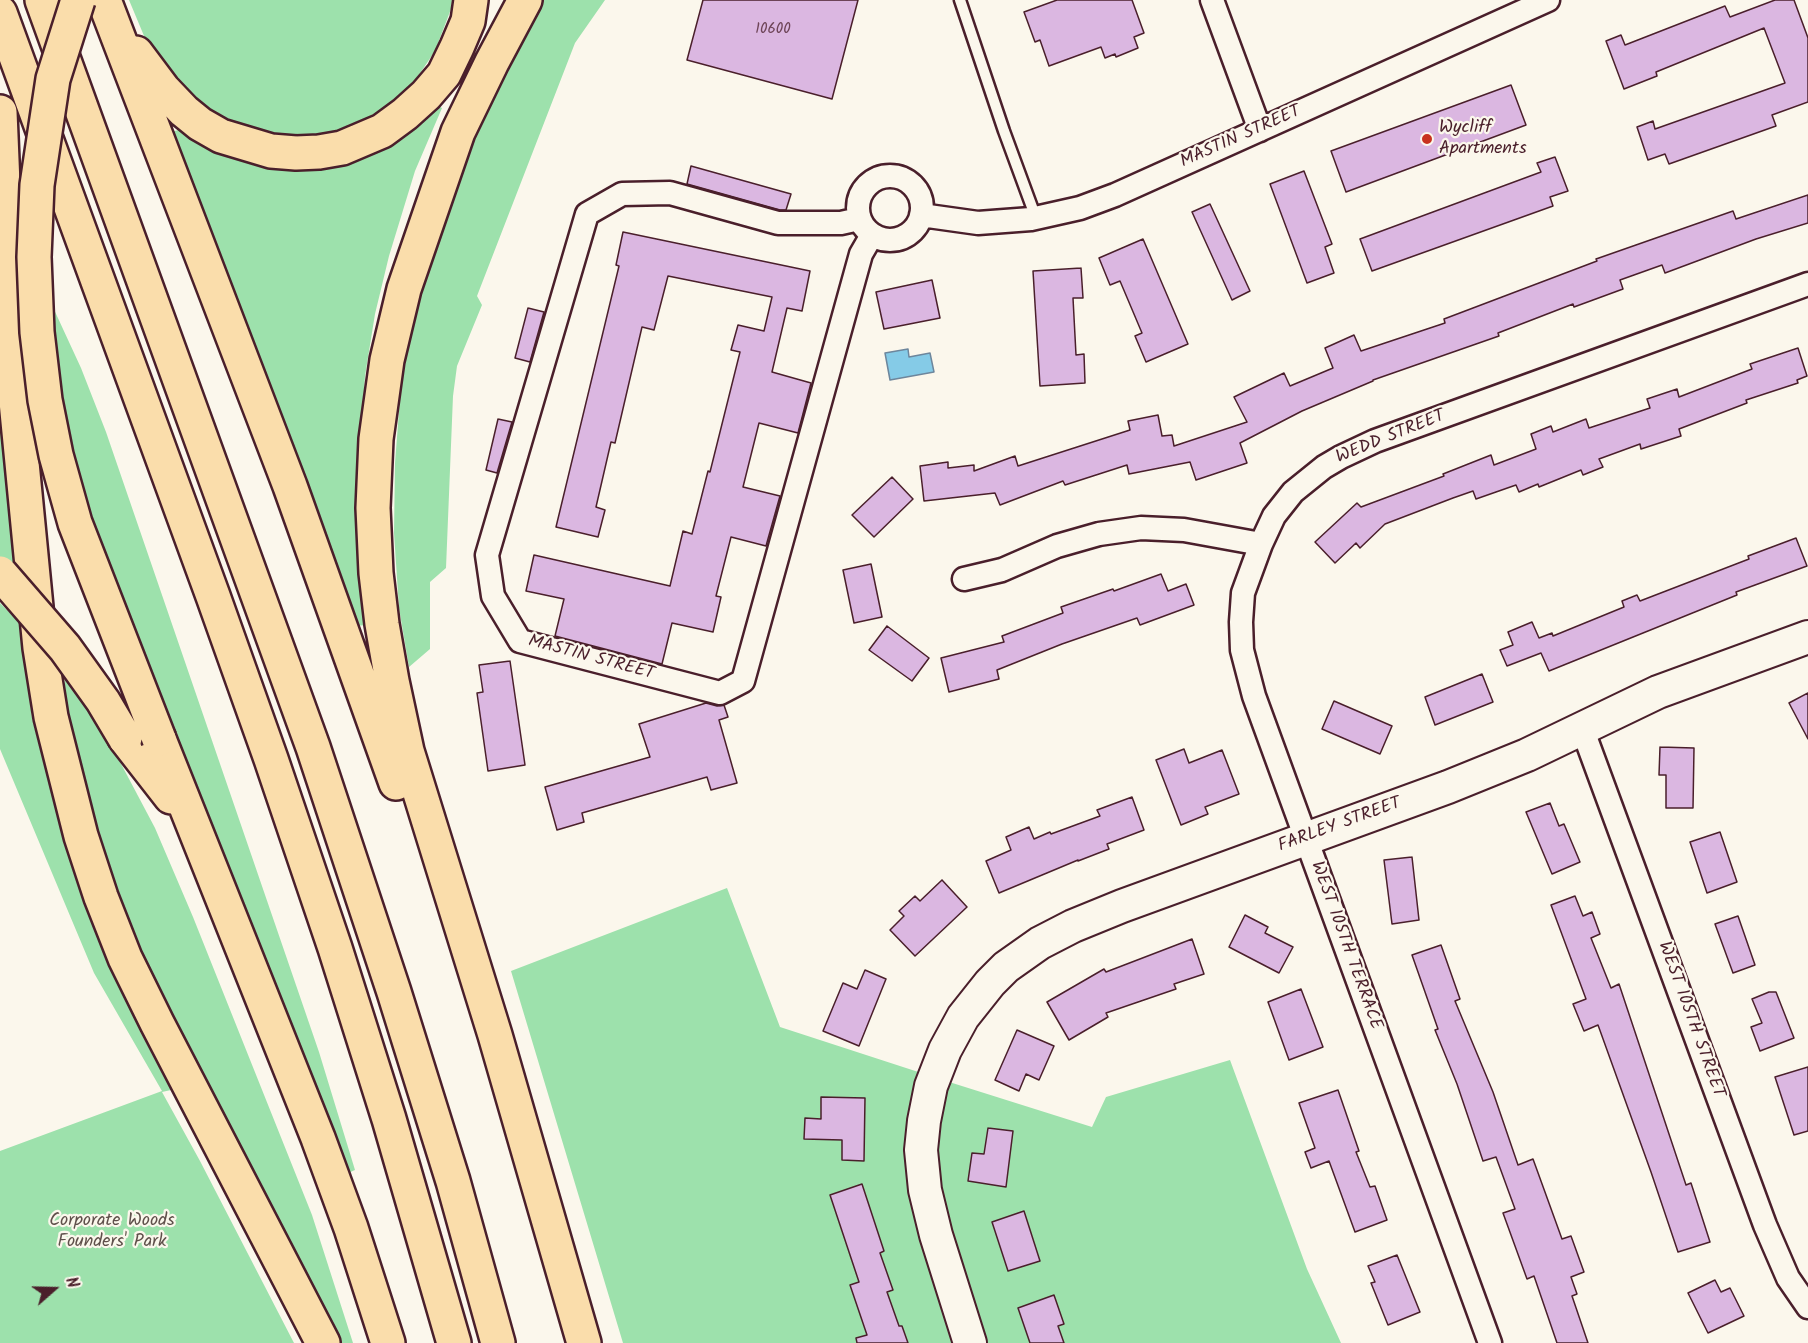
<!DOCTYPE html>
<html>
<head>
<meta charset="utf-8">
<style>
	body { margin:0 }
	#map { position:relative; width:1808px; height:1343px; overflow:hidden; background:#fbf7ec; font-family:Kalam,sans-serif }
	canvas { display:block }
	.north { position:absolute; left:24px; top:1259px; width:60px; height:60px; -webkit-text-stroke:4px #fbf7ec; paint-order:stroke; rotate:70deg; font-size:16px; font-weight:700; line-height:24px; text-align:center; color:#4a1f2b }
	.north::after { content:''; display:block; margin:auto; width:21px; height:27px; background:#4a1f2b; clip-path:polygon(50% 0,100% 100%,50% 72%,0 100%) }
</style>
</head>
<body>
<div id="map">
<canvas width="1808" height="1343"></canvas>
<div class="north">N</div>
</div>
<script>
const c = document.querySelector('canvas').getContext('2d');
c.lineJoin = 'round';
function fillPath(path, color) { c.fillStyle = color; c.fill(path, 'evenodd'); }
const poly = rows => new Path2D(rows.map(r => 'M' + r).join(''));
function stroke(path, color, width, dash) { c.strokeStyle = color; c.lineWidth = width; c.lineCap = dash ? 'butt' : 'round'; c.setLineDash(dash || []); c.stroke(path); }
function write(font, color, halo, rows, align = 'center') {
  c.font = font + ' Kalam,sans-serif'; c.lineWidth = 4.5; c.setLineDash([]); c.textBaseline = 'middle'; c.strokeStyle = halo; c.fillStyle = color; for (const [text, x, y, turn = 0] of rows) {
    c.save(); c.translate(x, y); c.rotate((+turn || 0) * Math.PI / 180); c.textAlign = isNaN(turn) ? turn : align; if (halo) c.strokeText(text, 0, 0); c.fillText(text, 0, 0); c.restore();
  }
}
const green = poly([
	[129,0,452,0,451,9,435,51,412,85,378,114,337,132,288,137,246,132,206,113,152,55],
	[534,0,605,0,575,43,477,296,482,305,457,366,453,396,446,568,430,582,430,649,409,667,399,608,394,533,395,463,401,385,411,324,446,196],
	[434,104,442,108,415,171,389,256,375,314,365,376,361,438,367,625,355,626,170,132,179,130,210,146,252,159],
	[51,303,81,368,106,432,319,1052,355,1170,348,1173,115,581,84,495,70,437,57,371],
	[0,404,10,512,18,576,0,558],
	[0,603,20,623,32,718,57,815,82,889,111,965,140,1031,171,1090,162,1092,200,1161,294,1343,0,1343,0,1151,162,1091,94,973,0,749],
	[64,675,110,743,155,828,193,917,312,1215,353,1343,338,1343,203,1079,144,958,111,875,83,779,68,718],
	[727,888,780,1027,946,1081,1092,1127,1106,1097,1230,1060,1307,1269,1341,1343,623,1343,511,971]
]);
const water = poly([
	[908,349,909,357,930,353,934,372,890,380,885,353,908,349]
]);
const building = poly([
	[703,0,858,0,832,99,687,60,703,0],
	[1057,0,1132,0,1144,33,1134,37,1138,48,1116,57,1115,54,1105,58,1101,47,1049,66,1040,40,1035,42,1024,12,1057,0],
	[1775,0,1794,0,1808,38,1808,102,1772,115,1776,126,1669,164,1665,154,1648,160,1637,127,1653,121,1655,129,1785,83,1764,28,1656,72,1657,76,1624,89,1606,41,1621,35,1625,45,1725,6,1730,17,1775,0],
	[1511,85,1526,125,1346,192,1331,151,1511,85],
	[1555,157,1568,191,1550,197,1553,206,1372,271,1360,239,1541,172,1537,163,1555,157],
	[691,166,791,194,786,210,780,210,687,184,691,166],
	[1304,171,1332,244,1325,247,1334,273,1307,283,1270,184,1304,171],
	[1808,195,1808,223,1756,239,1665,273,1662,265,1620,280,1623,289,1574,307,1573,304,1498,333,1499,336,1373,380,1373,381,1302,411,1240,443,1247,463,1196,480,1190,462,1129,474,1127,465,1065,485,1063,481,1000,505,995,493,924,501,920,466,948,462,948,468,974,465,974,471,1015,456,1018,466,1130,430,1128,421,1158,415,1162,436,1172,435,1174,446,1247,422,1234,397,1284,373,1290,386,1333,368,1325,348,1354,335,1361,351,1445,323,1444,319,1597,261,1596,259,1733,211,1736,219,1808,195],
	[1210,204,1250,291,1232,300,1192,212,1210,204],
	[623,232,810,271,802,311,787,308,772,372,811,383,798,433,759,423,743,487,780,496,766,546,731,537,716,596,721,597,713,632,672,623,662,664,555,636,564,599,526,591,534,555,670,586,683,531,692,534,708,471,710,472,740,352,731,350,738,325,764,331,772,297,668,276,654,330,642,327,615,443,611,442,596,507,605,510,598,537,556,527,619,266,616,265,623,232],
	[1143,239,1188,344,1146,362,1135,336,1142,333,1120,281,1110,285,1099,258,1143,239],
	[1081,268,1083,298,1073,298,1076,355,1084,354,1085,383,1040,386,1033,271,1081,268],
	[932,280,940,318,884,329,876,292,932,280],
	[528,308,544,312,530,362,515,358,528,308],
	[1798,348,1807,376,1797,380,1798,383,1746,400,1747,403,1679,429,1681,436,1641,449,1640,444,1599,459,1603,467,1583,475,1581,470,1539,487,1538,484,1519,492,1516,485,1476,499,1473,491,1453,498,1385,524,1360,548,1356,543,1335,563,1315,542,1357,503,1361,507,1444,476,1443,474,1491,455,1494,465,1536,449,1531,434,1551,426,1553,432,1586,419,1589,428,1650,408,1647,399,1677,389,1679,397,1752,369,1750,364,1798,348],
	[498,419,512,422,497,473,486,470,498,419],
	[892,477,913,499,874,537,852,515,892,477],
	[1796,538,1807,566,1736,592,1737,595,1549,671,1541,653,1507,666,1500,650,1513,645,1508,632,1532,622,1539,638,1552,633,1553,636,1624,607,1622,601,1637,595,1640,601,1749,559,1748,556,1796,538],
	[871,564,882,617,854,623,843,570,871,564],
	[1161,574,1168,591,1186,584,1194,605,1140,625,1137,618,1062,644,997,670,999,679,949,692,941,658,1004,642,1002,636,1063,613,1061,607,1113,589,1114,591,1161,574],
	[887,626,929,658,912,681,869,650,887,626],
	[510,661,525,765,488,771,477,693,483,692,479,665,510,661],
	[1482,674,1493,702,1435,725,1425,697,1482,674],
	[1808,693,1808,739,1789,703,1808,693],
	[1334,701,1392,726,1380,754,1322,729,1334,701],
	[706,703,717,706,724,705,728,717,719,720,737,783,711,790,707,777,582,813,584,822,557,830,545,787,650,757,639,724,706,703],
	[1660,747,1694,748,1693,808,1666,808,1666,775,1659,775,1660,747],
	[1184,749,1189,763,1222,750,1239,794,1205,807,1208,814,1181,825,1156,760,1184,749],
	[1132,797,1144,830,1107,844,1109,849,1078,861,1078,860,999,893,986,861,1011,850,1006,837,1029,827,1034,839,1050,832,1051,834,1100,816,1097,810,1132,797],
	[1550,803,1559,826,1564,824,1580,862,1552,874,1526,812,1550,803],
	[1720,832,1737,882,1707,893,1690,842,1720,832],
	[1412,857,1419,920,1392,924,1384,860,1412,857],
	[942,880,967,907,915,956,890,930,904,916,899,911,915,896,920,901,942,880],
	[1575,896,1583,916,1592,912,1600,934,1591,938,1611,988,1619,984,1686,1185,1691,1183,1710,1242,1678,1252,1651,1172,1598,1025,1584,1031,1573,1004,1586,999,1551,905,1575,896],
	[1245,915,1268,927,1265,933,1293,947,1279,973,1229,947,1245,915],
	[1738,916,1755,965,1733,973,1715,924,1738,916],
	[1192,939,1204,974,1174,984,1176,989,1106,1013,1108,1017,1069,1040,1047,1002,1104,969,1106,972,1192,939],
	[1441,945,1460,999,1455,1001,1493,1092,1518,1165,1533,1159,1562,1239,1571,1236,1584,1272,1571,1277,1577,1294,1572,1296,1588,1343,1557,1343,1534,1276,1527,1279,1503,1213,1515,1209,1496,1157,1483,1161,1457,1084,1435,1030,1438,1029,1412,955,1441,945],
	[865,970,886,979,859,1046,823,1031,843,983,857,989,865,970],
	[1301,989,1323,1047,1289,1060,1268,1002,1301,989],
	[1769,992,1776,992,1794,1038,1760,1051,1751,1027,1762,1023,1752,999,1769,992],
	[1017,1030,1054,1046,1039,1080,1026,1074,1019,1091,995,1080,1017,1030],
	[1808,1067,1808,1131,1794,1135,1775,1077,1808,1067],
	[1338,1090,1359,1151,1356,1152,1370,1187,1375,1186,1387,1220,1355,1232,1329,1161,1311,1168,1305,1152,1315,1148,1299,1103,1338,1090],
	[821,1097,865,1098,864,1161,842,1160,842,1140,804,1139,805,1118,821,1119,821,1097],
	[988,1128,1013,1131,1006,1187,968,1181,972,1153,984,1154,988,1128],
	[862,1184,884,1251,880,1253,893,1290,887,1292,899,1326,902,1326,908,1343,857,1343,856,1338,867,1335,850,1285,859,1282,830,1195,862,1184],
	[1024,1211,1040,1261,1008,1271,992,1222,1024,1211],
	[1397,1255,1420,1312,1388,1325,1371,1283,1375,1282,1368,1266,1397,1255],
	[1715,1280,1721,1292,1730,1288,1744,1316,1708,1333,1688,1293,1715,1280],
	[1054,1295,1064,1324,1058,1326,1064,1343,1030,1343,1018,1308,1054,1295]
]);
const lane = poly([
	[960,0,1004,131,1036,218]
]);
const street = poly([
	[1212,0,1260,130],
	'858 208a32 32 0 1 1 64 0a32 32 0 1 1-64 0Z',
	[921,215,978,223,1031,219,1080,208,1115,195,1548,0],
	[859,219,841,223,778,223,670,193,622,194,587,214,487,555,493,596,520,641,720,693,743,681,861,254,872,235],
	[964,579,1002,570,1057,546,1099,534,1141,528,1184,530,1261,544],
	[1582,728,1765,1225,1788,1278,1808,1307],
	[1490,1343,1254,696,1242,650,1241,622,1243,593,1261,544,1274,516,1293,492,1324,467,1341,457,1375,441,1808,284]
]);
const secondary = poly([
	[970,1343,936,1235,925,1190,921,1150,924,1121,931,1086,945,1050,963,1017,990,983,1006,967,1040,943,1073,926,1122,906,1448,787,1527,755,1658,692,1808,637]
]);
const highway = poly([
	[42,0,313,747,394,992,453,1181,498,1343],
	[104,0,290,486,396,783],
	[525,0,492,62,458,132,404,289,387,360,376,439,373,508,376,573,382,624,392,681,407,751,495,1035,584,1343],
	[0,13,213,596,271,759,335,948,389,1119,454,1343],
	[136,53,163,89,184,111,200,124,221,136,271,151,296,153,319,152,342,148,382,131,405,114,426,95,444,74,457,47,468,21,471,0],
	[0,112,9,329,40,648,51,717,81,836,101,897,125,958,157,1023,323,1343],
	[125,738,171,797],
	[159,739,318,1138,351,1228,388,1343]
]);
const highwayBridge = poly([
	[78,0,53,79,37,185,34,257,37,332,45,400,56,455,75,523,159,739],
	[0,573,65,648,103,701,125,738]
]);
const markers = [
	[1427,139,6,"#c8321e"]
];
const numberNames = [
	["10600",773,30]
];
const poiNames = [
	["Wycliff",1439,129],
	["Apartments",1439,150]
];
const streetNames = [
	["MASTIN STREET",1241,138,-24],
	["WEDD STREET",1391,438,-22],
	["MASTIN STREET",591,659,15],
	["FARLEY STREET",1340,826,-20],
	["WEST 105TH TERRACE",1345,946,70],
	["WEST 105TH STREET",1690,1020,70]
];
const parkNames = [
	["Corporate Woods",112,1222],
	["Founders' Park",112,1243]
];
fillPath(green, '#9de1ac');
fillPath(water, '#85cbe7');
stroke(water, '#6d869c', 1.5);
fillPath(building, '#dbb7e1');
stroke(building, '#4a1f2b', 1.5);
stroke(lane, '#4a1f2b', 15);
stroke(street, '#4a1f2b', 27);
stroke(secondary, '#4a1f2b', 36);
stroke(highway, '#4a1f2b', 38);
stroke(lane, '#fbf7ec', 10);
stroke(street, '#fbf7ec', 22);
stroke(secondary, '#fbf7ec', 32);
stroke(highway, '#faddab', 33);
stroke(highwayBridge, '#4a1f2b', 38, []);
stroke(highwayBridge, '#faddab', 33);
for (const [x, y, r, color] of markers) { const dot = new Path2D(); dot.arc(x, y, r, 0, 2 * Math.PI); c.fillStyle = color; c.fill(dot); stroke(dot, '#fbf7ec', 2); }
write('15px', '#6e4558', null, numberNames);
write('18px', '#4a1f2b', '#fbf7ec', poiNames, 'left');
write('18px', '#4a1f2b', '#fbf7ec', streetNames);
write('18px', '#5f504b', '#fbf7ec', parkNames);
</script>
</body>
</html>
